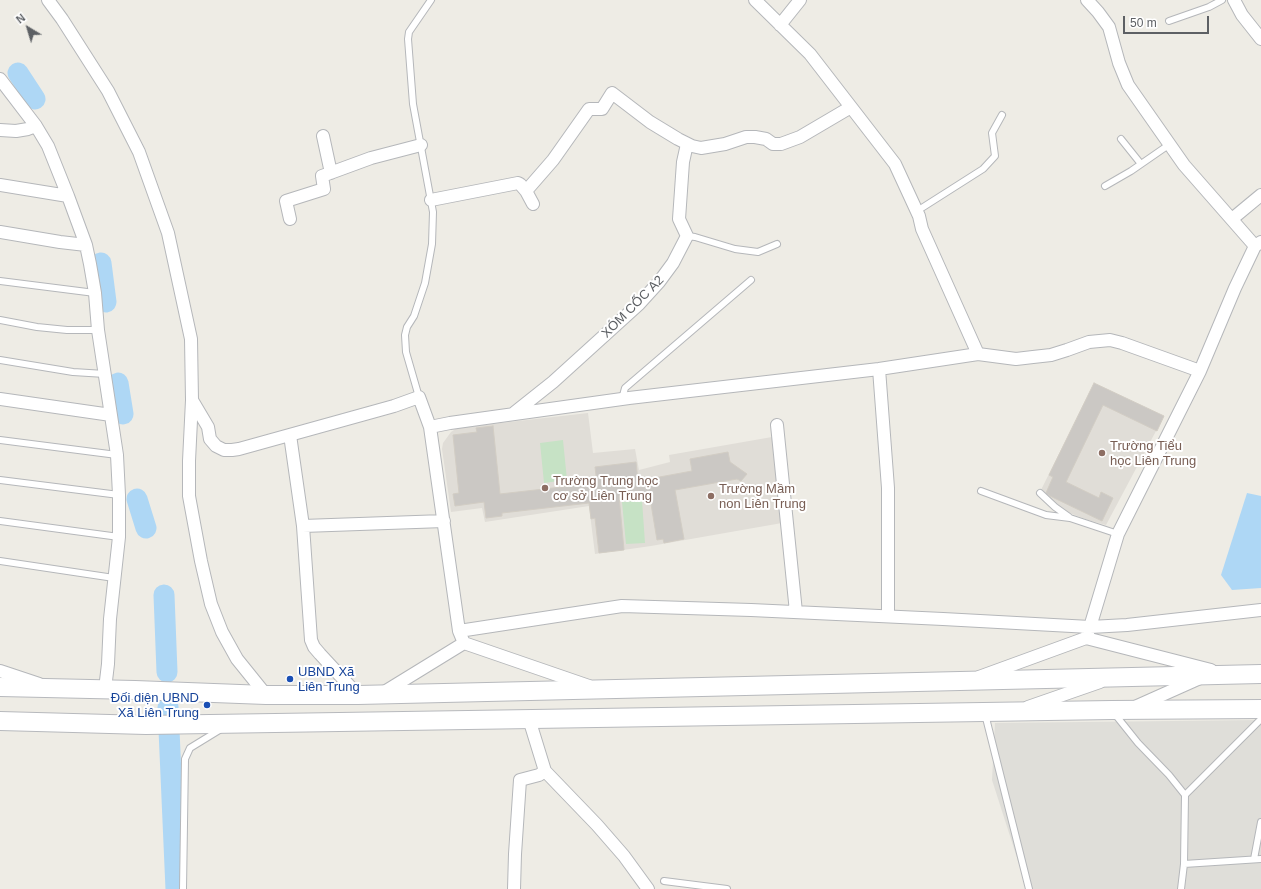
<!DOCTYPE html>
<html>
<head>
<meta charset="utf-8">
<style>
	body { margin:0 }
	#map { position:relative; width:1261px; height:889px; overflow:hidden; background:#eeece5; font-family:Arial,sans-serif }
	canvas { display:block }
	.north { position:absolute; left:8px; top:8px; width:40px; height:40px; -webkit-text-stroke:3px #fff; paint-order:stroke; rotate:322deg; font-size:11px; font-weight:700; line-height:16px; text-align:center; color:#5d6064 }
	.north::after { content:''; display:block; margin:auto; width:14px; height:18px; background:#5d6064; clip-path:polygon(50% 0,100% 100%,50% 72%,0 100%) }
	.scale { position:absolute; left:1123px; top:16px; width:86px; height:18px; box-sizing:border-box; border:2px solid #5d6064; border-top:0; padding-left:5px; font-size:12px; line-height:14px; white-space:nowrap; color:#5d6064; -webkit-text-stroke:3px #fff; paint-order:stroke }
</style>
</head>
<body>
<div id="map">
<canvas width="1261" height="889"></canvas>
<div class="north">N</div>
<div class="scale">50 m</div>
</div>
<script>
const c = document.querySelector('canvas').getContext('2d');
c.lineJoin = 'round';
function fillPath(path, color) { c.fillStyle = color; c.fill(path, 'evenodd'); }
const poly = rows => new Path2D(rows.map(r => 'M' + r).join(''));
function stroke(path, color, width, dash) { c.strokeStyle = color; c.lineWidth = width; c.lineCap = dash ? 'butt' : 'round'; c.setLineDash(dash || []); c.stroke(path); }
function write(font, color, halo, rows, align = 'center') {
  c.font = font + ' Arial,sans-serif'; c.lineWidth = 4; c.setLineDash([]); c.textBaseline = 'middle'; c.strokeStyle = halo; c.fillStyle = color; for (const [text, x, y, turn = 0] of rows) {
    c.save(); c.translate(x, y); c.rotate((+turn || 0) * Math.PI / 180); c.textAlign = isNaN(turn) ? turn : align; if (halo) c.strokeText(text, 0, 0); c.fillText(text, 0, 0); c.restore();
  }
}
const industrial = poly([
	[1261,720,1261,889,1027,889,992,780,995,723]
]);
const education = poly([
	[1094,383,1164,416,1106,525,1088,520,1062,510,1041,490],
	[588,413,593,453,635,449,639,470,670,462,669,455,772,437,782,523,651,546,595,554,589,506,485,522,482,508,451,512,442,449,443,443,451,432,457,428]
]);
const green = poly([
	[563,440,567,480,544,483,540,443],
	[642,500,645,543,626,544,622,502]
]);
const water = poly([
	[1247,493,1261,496,1261,588,1232,590,1221,575]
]);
const river = poly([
	[18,73,35,99],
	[101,263,106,302],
	[118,383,123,414],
	[137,499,146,528],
	[164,595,167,672],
	[168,707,176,889]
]);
const building = poly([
	[1094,383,1164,416,1157,431,1103,405,1066,482,1099,498,1101,492,1113,498,1102,521,1050,496,1046,493,1053,477,1049,475,1094,383],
	[493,426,500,494,597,483,595,467,636,462,638,481,692,471,690,459,728,452,730,462,747,474,741,481,737,479,675,490,684,539,664,543,663,539,657,540,649,492,619,496,624,550,599,553,595,518,591,519,589,503,502,513,502,516,486,518,484,502,455,506,453,494,459,493,453,435,477,432,476,428,493,426]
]);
const lane = poly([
	[1169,21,1209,7,1222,0],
	[1121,139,1141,164],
	[1105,186,1131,171,1170,144],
	[917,211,983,169,995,156,992,133,1002,115],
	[687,236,695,237,735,249,758,252,777,244],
	[0,281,95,293],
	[0,320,37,327,67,330,98,330],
	[0,360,73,372,105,374],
	[419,397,406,352,405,335,407,327,414,316,425,283,432,244,433,212,413,104,408,39,409,32,431,0],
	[622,399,625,388,751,280],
	[0,440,117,455],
	[0,480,119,495],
	[981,491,1046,515,1070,518,1118,534],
	[1040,493,1055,507,1069,517],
	[0,521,119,537],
	[0,561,114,578],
	[1114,713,1138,743,1169,775,1185,795,1184,864,1181,889],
	[985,714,1029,889],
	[1185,795,1261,719],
	[1254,859,1261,822],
	[1184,864,1261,859],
	[664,881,727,889],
	[183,889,185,759,190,748,221,729]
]);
const street = poly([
	[48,0,62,19,108,91,139,152,168,233,191,339,192,400,189,461,189,496,201,561,211,604,222,632,237,659,266,695],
	[755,0,810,54,895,164,919,216,922,229,978,354],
	[1087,0,1098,12,1109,27,1119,63,1128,85,1184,165,1255,246],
	[1234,0,1242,15,1261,39],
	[780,25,800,0],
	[0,79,36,126,48,146,68,196,86,245,90,264,95,293,98,330,117,455,119,495,119,537,110,619,108,664,105,689],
	[0,130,16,131,28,129,36,126],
	[323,136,331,173],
	[0,185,68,196],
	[526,191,533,204],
	[431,200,518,183,520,184,526,191,553,160,589,109,602,109,612,93,650,122,678,139,692,146,701,148,725,144,746,137,755,137,766,139,773,144,781,144,800,137,851,107],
	[290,219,286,201,324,189,322,176,371,158,421,145],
	[1232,219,1261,195],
	[0,232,60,242,86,245],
	[1261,242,1255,246,1235,288,1200,371,1118,534,1090,627,1127,625,1261,610],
	[879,369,888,488,888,616],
	[0,399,111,415],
	[192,400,208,427,210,439,216,446,224,450,232,450,239,449,394,406,419,397,430,427],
	[514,413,553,382,639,304,659,282,673,263,687,236,679,219,683,162,687,144],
	[777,425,796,612],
	[290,435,303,526,311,640,314,647,320,654,358,695],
	[303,526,444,521],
	[459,631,622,606,751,610,943,619,1090,627,1086,638,1211,670],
	[464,643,459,631,430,427,450,423,629,398,879,369,978,354,1016,359,1033,357,1051,355,1067,350,1089,342,1110,340,1122,343,1200,371],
	[0,671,39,684],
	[979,677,1086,638],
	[381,694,464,643,589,686],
	[1028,707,1100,682],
	[1135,707,1200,678],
	[529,719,545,771,597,825,624,856,648,889],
	[514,889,515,854,520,780,539,775,545,771]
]);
const secondary = poly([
	[0,687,135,690,266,695,358,695,1261,674],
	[0,721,146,725,1112,710,1261,709]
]);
const markers = [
	[1102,453,4,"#8d6e63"],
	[545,488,4,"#8d6e63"],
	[711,496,4,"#8d6e63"],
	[290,679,4,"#1a4fb4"],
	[207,705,4,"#1a4fb4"]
];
const streetNames = [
	["XÓM CỐC A2",633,307,-45]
];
const educationNames = [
	["Trường Tiểu",1110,446],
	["học Liên Trung",1110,461],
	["Trường Trung học",553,481],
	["cơ sở Liên Trung",553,496],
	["Trường Mầm",719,489],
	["non Liên Trung",719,504]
];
const transitNames = [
	["UBND Xã",298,672],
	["Liên Trung",298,687],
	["Đối diện UBND",199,698,"right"],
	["Xã Liên Trung",199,713,"right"]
];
fillPath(industrial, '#dfded9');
fillPath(education, '#e0ddd7');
fillPath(green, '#c6e2c5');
fillPath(water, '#aed7f5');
stroke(river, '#aed7f5', 21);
fillPath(building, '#cbc8c4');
stroke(building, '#d2cdc4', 1);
stroke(lane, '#b5b7ba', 8);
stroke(street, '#b5b7ba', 14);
stroke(secondary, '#b7b9bd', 20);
stroke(lane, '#fff', 6);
stroke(street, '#fff', 12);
stroke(secondary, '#fff', 18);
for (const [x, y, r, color] of markers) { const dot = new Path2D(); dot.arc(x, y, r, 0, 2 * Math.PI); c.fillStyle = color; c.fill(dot); stroke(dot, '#fff', 1.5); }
write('13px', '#5d6064', '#fff', streetNames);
write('13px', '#785e54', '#fff', educationNames, 'left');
write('13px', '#164399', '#fff', transitNames, 'left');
</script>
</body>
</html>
